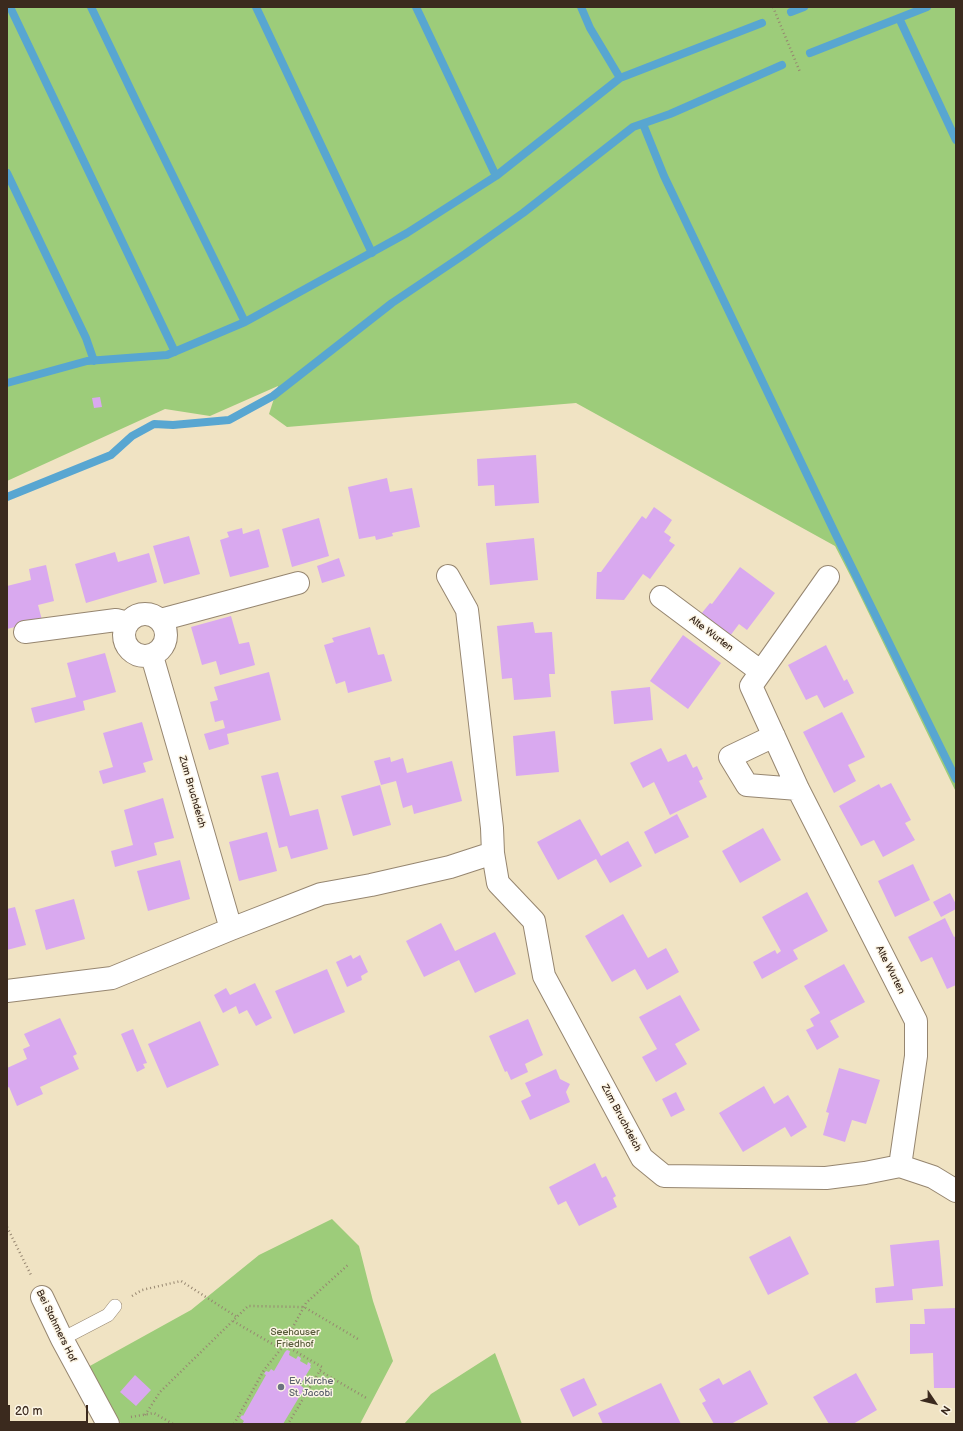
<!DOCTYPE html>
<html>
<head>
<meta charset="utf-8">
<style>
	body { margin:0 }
	#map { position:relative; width:963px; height:1431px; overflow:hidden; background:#f0e3c3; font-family:"Balsamiq Sans",sans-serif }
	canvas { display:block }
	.frame { position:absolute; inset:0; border:8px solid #3b2a1e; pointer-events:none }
	.north { position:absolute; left:915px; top:1383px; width:40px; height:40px; -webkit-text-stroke:3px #fcf5e5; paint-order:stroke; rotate:125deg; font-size:11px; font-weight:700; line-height:16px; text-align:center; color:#3b2a1e }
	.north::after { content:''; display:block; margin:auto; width:14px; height:18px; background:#3b2a1e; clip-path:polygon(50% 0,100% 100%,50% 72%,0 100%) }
	.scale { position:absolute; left:8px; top:1405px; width:80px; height:18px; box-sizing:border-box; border:2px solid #3b2a1e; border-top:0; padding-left:5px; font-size:12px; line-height:14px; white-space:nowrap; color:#3b2a1e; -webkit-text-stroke:3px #fcf5e5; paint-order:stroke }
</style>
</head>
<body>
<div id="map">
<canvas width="963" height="1431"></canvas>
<div class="frame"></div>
<div class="north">N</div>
<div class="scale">20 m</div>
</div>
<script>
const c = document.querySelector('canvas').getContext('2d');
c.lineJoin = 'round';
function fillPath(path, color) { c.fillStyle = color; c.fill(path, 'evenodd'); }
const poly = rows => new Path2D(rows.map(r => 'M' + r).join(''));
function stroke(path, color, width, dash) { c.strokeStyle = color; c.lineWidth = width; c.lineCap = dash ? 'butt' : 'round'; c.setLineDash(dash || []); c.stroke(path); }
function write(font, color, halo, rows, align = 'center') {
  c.font = font + ' "Balsamiq Sans",sans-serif'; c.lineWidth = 3; c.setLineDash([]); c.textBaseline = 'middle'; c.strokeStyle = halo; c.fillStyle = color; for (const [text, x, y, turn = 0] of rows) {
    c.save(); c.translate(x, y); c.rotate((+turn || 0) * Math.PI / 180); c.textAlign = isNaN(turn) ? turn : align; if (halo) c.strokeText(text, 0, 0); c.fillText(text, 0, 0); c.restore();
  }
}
const green = poly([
	[7,7,956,7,956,792,852,579,835,546,576,403,287,427,269,414,278,386,210,416,165,409,7,481],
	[332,1219,359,1246,373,1301,393,1361,360,1424,121,1424,88,1367,191,1310,259,1255],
	[495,1353,522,1424,404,1424,431,1394]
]);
const stream = poly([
	[10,7,175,352],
	[91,7,139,107,245,322],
	[256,7,372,253],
	[416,7,496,176],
	[581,7,590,28,620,78],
	[791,12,804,7],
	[899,18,956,140],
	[810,53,927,7],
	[643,124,664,176,835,533,956,779],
	[7,173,86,338,94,361],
	[7,383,87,361,167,355,245,322,407,233,496,176,620,78,762,23],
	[7,497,111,455,132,436,154,424,173,425,229,420,273,396,392,303,465,254,523,213,633,127,670,114,782,65]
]);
const building = poly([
	[100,397,102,407,94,408,92,398],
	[536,455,539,503,495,506,494,485,478,486,477,459],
	[387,478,390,492,412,488,420,527,392,533,393,536,376,540,375,536,359,539,348,487],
	[654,507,672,520,664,532,671,537,669,541,675,545,650,579,643,574,624,600,596,599,597,572,601,572,642,516,646,519],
	[319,518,329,556,292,567,282,529],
	[242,528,243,534,259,529,269,567,230,577,220,540,229,537,227,532],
	[189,536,200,574,164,584,153,546],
	[534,538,538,580,490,585,486,543],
	[115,552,118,562,149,553,157,582,86,603,75,564],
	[339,558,345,576,322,583,317,566],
	[46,565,54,601,38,605,42,620,7,629,7,586,31,580,29,569],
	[740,567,775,593,747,630,739,624,730,636,701,614,710,603,712,604],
	[231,616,239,644,249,642,255,665,220,675,216,661,202,665,191,627],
	[533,622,535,633,552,632,555,674,549,674,551,697,514,700,512,678,502,679,497,626],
	[370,627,378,655,384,654,392,681,348,693,345,681,336,684,324,645,334,642,332,638],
	[683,635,721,663,688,709,650,681],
	[826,645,844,681,847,679,854,693,824,708,817,695,806,700,788,665],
	[105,653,116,692,83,701,85,710,35,723,31,708,76,697,67,663],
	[269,672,281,720,227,734,229,744,209,750,204,734,225,728,223,720,215,722,210,702,218,700,214,687],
	[650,687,653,720,614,724,611,691],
	[842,712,865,757,848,765,856,781,834,793,803,732],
	[142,722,153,760,143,763,146,772,103,784,99,771,113,767,103,733],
	[555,731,559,772,516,776,513,736],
	[661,748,668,762,686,754,693,768,697,766,703,779,699,781,707,797,670,815,654,782,643,788,630,763],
	[390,757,391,762,403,758,407,773,452,761,462,801,414,814,412,805,403,808,396,781,381,785,374,761],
	[278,772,290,816,318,809,328,849,291,859,287,846,279,848,261,776],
	[891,783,911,820,905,823,915,840,883,857,874,840,861,846,839,806,879,784,881,788],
	[380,785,391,825,353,836,341,796],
	[163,798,174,838,154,843,157,855,115,867,111,851,133,845,124,810],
	[677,814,689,837,655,854,644,832],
	[580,819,601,856,628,841,642,866,610,883,596,859,558,880,537,842],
	[763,828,781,860,740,883,722,851],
	[267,832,277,871,239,881,229,842],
	[180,860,190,899,148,911,137,871],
	[913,864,930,900,895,917,878,881],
	[807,892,828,931,793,950,798,959,762,979,753,962,775,950,777,954,781,951,762,917],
	[950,893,956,904,956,909,941,917,933,902],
	[74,899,85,939,46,950,35,910],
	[15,907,26,945,7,950,7,909],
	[623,914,648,958,666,948,679,972,647,990,635,969,612,982,585,936],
	[945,918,954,937,956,936,956,985,947,989,932,957,921,962,908,937],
	[441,923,455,951,495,932,516,974,475,993,459,960,424,977,406,941],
	[351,955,353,959,360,955,368,972,361,976,362,980,347,987,336,962],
	[844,964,865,1002,830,1021,839,1037,817,1050,806,1030,814,1026,810,1019,820,1013,804,986],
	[327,969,345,1012,294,1034,275,991],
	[255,983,272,1018,256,1026,247,1010,239,1014,236,1006,223,1013,214,995,226,988,230,995],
	[680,995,700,1030,675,1044,687,1064,656,1082,642,1057,657,1049,639,1017],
	[60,1018,77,1054,73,1056,79,1069,40,1087,43,1094,17,1106,9,1087,7,1088,7,1068,27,1059,23,1049,30,1046,24,1034],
	[528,1019,543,1055,525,1064,528,1072,511,1080,507,1071,505,1072,489,1036],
	[200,1021,219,1065,167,1088,148,1044],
	[133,1029,147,1063,143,1064,145,1068,137,1072,121,1034],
	[839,1068,880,1080,866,1124,852,1120,845,1142,823,1135,829,1113,826,1112],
	[556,1069,560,1079,570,1084,566,1092,570,1102,530,1120,521,1101,531,1096,525,1083],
	[764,1086,774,1104,788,1095,807,1127,791,1137,785,1127,743,1152,719,1113],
	[676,1092,685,1110,671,1117,662,1099],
	[595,1163,602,1178,606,1176,616,1196,613,1198,617,1207,579,1226,566,1201,558,1205,549,1187],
	[790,1236,809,1274,768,1295,749,1257],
	[939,1240,943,1286,912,1289,913,1300,876,1303,875,1288,894,1286,890,1245],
	[956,1308,956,1388,934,1388,933,1353,910,1354,910,1324,925,1324,924,1309],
	[287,1350,290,1351,289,1355,296,1359,298,1356,301,1358,300,1361,307,1365,308,1362,311,1364,310,1366,311,1367,300,1385,304,1388,302,1391,304,1392,302,1395,301,1394,283,1424,242,1424,244,1421,240,1418,242,1415,243,1416,266,1375,264,1374,266,1371,269,1372,271,1369,274,1371,285,1352],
	[750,1370,768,1404,731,1424,714,1424,702,1403,706,1401,699,1389,719,1378,723,1385],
	[856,1373,877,1410,853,1424,829,1424,813,1397],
	[135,1375,151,1390,136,1406,120,1392],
	[584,1378,597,1405,573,1417,560,1389],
	[661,1383,681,1424,603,1424,598,1413]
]);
const path = poly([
	[773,7,800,72],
	[7,1227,31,1275],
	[132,1296,142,1290,181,1281,237,1317],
	[233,1321,281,1349],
	[283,1344,322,1367,288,1424],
	[320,1371,368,1399],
	[145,1415,160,1392,248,1306,304,1307,358,1339],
	[131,1417,154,1413,173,1424],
	[234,1424,264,1370,281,1349,306,1303,349,1264]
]);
const lane = poly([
	[62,1339,108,1315,115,1306]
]);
const street = poly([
	[448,576,467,610,492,828,493,853],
	[828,577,751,686,798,789,916,1021,916,1056,900,1166],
	[661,597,760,671],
	'124 635a21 21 0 1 1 42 0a21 21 0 1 1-42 0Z',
	[160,620,298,583],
	[25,632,116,620,128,623],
	[152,656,231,929],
	[774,736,730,757,747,785,798,789],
	[7,991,112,978,231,929,321,894,371,885,450,867,493,853,498,883,534,921,544,976,642,1158,664,1176,826,1178,865,1173,900,1166,933,1177,956,1191],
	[42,1297,62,1339,108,1424]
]);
const markers = [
	[281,1387,4,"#6b7280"]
];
const streetNames = [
	["Alte Wurten",711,634,37],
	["Zum Bruchdeich",192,792,74],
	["Alte Wurten",890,970,63],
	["Zum Bruchdeich",621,1118,62],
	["Bei Stahmers Hof",56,1326,64]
];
const parkNames = [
	["Seehauser",295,1332],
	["Friedhof",295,1344]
];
const worshipNames = [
	["Ev. Kirche",289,1381],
	["St. Jacobi",289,1393]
];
fillPath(green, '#9dcc7a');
stroke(stream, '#58a6d1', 8);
fillPath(building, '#d9a9ef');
stroke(lane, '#968670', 14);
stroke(street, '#968670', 24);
stroke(path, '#968670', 2.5, [1, 3]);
stroke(lane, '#fff', 13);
stroke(street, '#fff', 22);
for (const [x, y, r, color] of markers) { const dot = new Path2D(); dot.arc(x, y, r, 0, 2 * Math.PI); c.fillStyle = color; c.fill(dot); stroke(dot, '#fcf5e5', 1.5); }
write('10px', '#3b2a1e', '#fcf5e5', streetNames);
write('10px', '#585b3a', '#fcf5e5', parkNames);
write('10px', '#5b616d', '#fcf5e5', worshipNames, 'left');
</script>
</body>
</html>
